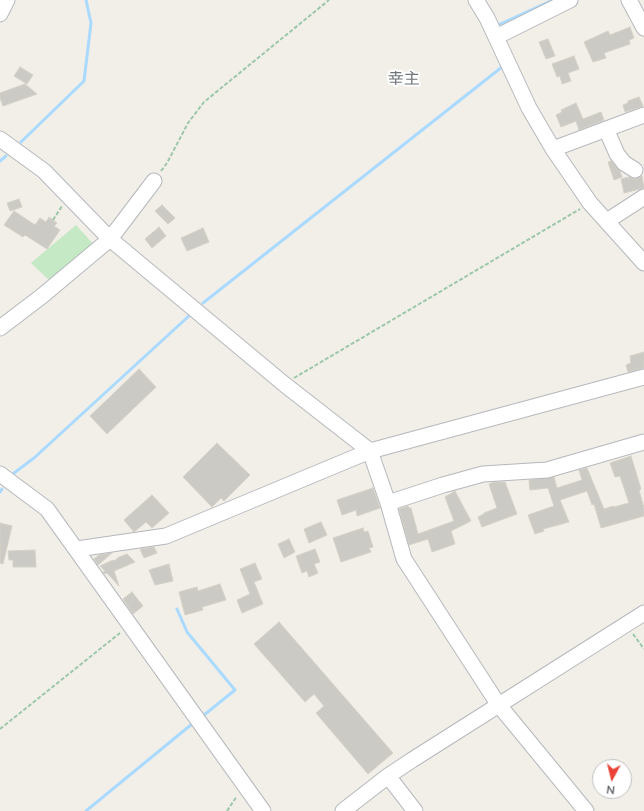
<!DOCTYPE html>
<html>
<head>
<meta charset="utf-8">
<style>
	body { margin:0 }
	#map { position:relative; width:644px; height:811px; overflow:hidden; background:#f1efe8; font-family:Lato,sans-serif }
	canvas { display:block }
	.north { position:absolute; left:592px; top:759px; width:40px; height:40px; box-sizing:border-box; background:#fff; border:1px solid #bfc1c3; border-radius:50%; rotate:187deg; font-size:11px; font-weight:700; line-height:16px; text-align:center; color:#5f6368 }
	.north::after { content:''; display:block; margin:auto; width:14px; height:18px; background:#ea4335; clip-path:polygon(50% 0,100% 100%,50% 72%,0 100%) }
</style>
</head>
<body>
<div id="map">
<canvas width="644" height="811"></canvas>
<div class="north">N</div>
</div>
<script>
const c = document.querySelector('canvas').getContext('2d');
c.lineJoin = 'round';
function fillPath(path, color) { c.fillStyle = color; c.fill(path, 'evenodd'); }
const poly = rows => new Path2D(rows.map(r => 'M' + r).join(''));
function stroke(path, color, width, dash) { c.strokeStyle = color; c.lineWidth = width; c.lineCap = dash ? 'butt' : 'round'; c.setLineDash(dash || []); c.stroke(path); }
function write(font, color, halo, rows, align = 'center') {
  c.font = font + ' Lato,"Noto Sans JP",sans-serif'; c.lineWidth = 4; c.setLineDash([]); c.textBaseline = 'middle'; c.strokeStyle = halo; c.fillStyle = color; for (const [text, x, y, turn = 0] of rows) {
    c.save(); c.translate(x, y); c.rotate((+turn || 0) * Math.PI / 180); c.textAlign = isNaN(turn) ? turn : align; if (halo) c.strokeText(text, 0, 0); c.fillText(text, 0, 0); c.restore();
  }
}
const green = poly([
	[76,225,96,247,52,283,31,263]
]);
const stream = poly([
	[496,26,553,0],
	[21,142,84,81,91,23,86,0],
	[0,161,6,156],
	[203,303,502,67,501,64],
	[14,473,34,458,190,315],
	[0,492,2,489],
	[177,609,187,632,235,690,204,715],
	[86,811,192,724]
]);
const building = poly([
	[630,27,634,38,629,40,630,44,604,53,606,58,593,62,584,42,608,31,610,35,630,27],
	[548,39,555,56,546,59,539,42,548,39],
	[574,56,579,69,568,73,571,81,562,84,560,76,557,77,552,64,574,56],
	[20,67,33,75,27,84,14,76,20,67],
	[25,84,37,94,3,106,0,98,0,93,25,84],
	[639,97,643,106,625,112,623,105,628,103,628,101,639,97],
	[576,103,583,119,601,112,604,120,579,130,576,121,561,127,556,115,562,112,561,110,576,103],
	[611,161,620,171,622,177,614,180,608,162,611,161],
	[642,176,644,188,624,193,621,179,629,177,635,179,642,176],
	[19,199,22,207,10,211,7,203,19,199],
	[162,205,175,218,168,224,155,211,162,205],
	[14,211,35,225,40,218,46,222,49,217,57,223,54,226,60,230,47,249,25,235,23,237,4,225,14,211],
	[159,227,166,236,152,248,145,239,159,227],
	[203,228,209,242,187,251,181,238,203,228],
	[644,352,644,368,628,372,626,365,631,363,630,356,644,352],
	[139,369,156,387,107,434,90,416,139,369],
	[217,443,250,475,224,501,221,498,212,507,183,477,217,443],
	[631,456,641,489,639,490,644,508,644,516,601,528,594,504,592,505,587,491,560,500,569,522,543,529,544,531,535,534,528,515,554,506,548,488,530,490,529,480,554,477,557,488,582,480,579,470,587,468,604,509,613,506,614,507,629,503,620,476,615,477,610,463,631,456],
	[495,482,505,482,517,514,482,527,478,517,484,514,484,513,497,508,489,484,495,482],
	[373,488,380,508,357,516,356,510,342,515,337,500,373,488],
	[455,491,471,521,451,531,455,544,432,552,428,539,409,545,399,509,408,506,409,508,411,508,418,534,454,521,445,497,455,491],
	[152,495,169,513,152,528,146,522,134,532,124,520,152,495],
	[321,522,327,535,309,543,304,529,321,522],
	[0,523,12,526,3,564,0,563,0,523],
	[363,528,364,532,368,531,373,547,369,548,371,552,341,562,333,538,363,528],
	[289,539,295,552,284,558,278,544,289,539],
	[154,547,157,553,144,558,140,549,154,547],
	[315,549,320,562,314,564,318,573,309,577,307,571,302,573,296,556,315,549],
	[35,550,36,567,13,567,13,560,9,560,8,551,35,550],
	[112,553,98,565,94,559,99,555,112,553],
	[127,554,135,562,114,571,119,586,107,573,105,574,103,572,105,571,100,566,113,560,114,561,119,557,127,554],
	[255,563,262,579,254,582,263,604,242,613,237,600,250,594,240,569,255,563],
	[169,564,173,581,155,585,149,570,169,564],
	[220,584,226,600,202,607,203,610,185,615,179,592,197,587,198,591,220,584],
	[132,592,143,606,133,614,123,599,132,592],
	[279,622,393,753,368,774,316,713,324,706,314,694,305,702,254,644,279,622]
]);
const path = poly([
	[161,171,167,163,188,123,204,102,329,0],
	[53,220,62,206],
	[294,378,580,209],
	[633,634,644,649],
	[0,729,120,633],
	[227,811,237,796]
]);
const minor = poly([
	[476,0,487,18,529,108,553,149,590,203,644,263],
	[629,0,644,28],
	[0,14,7,0],
	[496,37,570,0],
	[606,129,617,154,624,163,635,170],
	[0,139,44,171,110,239,284,384,370,451,388,503,404,559,498,704,586,811],
	[553,149,644,115],
	[607,221,644,197],
	[0,328,42,296,110,239,154,181],
	[0,474,47,509,263,811],
	[388,503,443,485,483,474,547,470,644,442],
	[77,549,166,536,370,451,644,377],
	[388,776,415,811],
	[343,811,388,776,412,760,644,613]
]);
const quarterNames = [
	["幸主",404,79]
];
fillPath(green, '#c5e8c5');
stroke(stream, '#aadaff', 3);
fillPath(building, '#cccac5');
stroke(building, '#d6d1c6', 1);
stroke(minor, '#b5b8bc', 17);
stroke(path, '#9cc7a9', 2, [4, 2]);
stroke(minor, '#fff', 15);
write('16px', '#70757a', '#fff', quarterNames);
</script>
</body>
</html>
